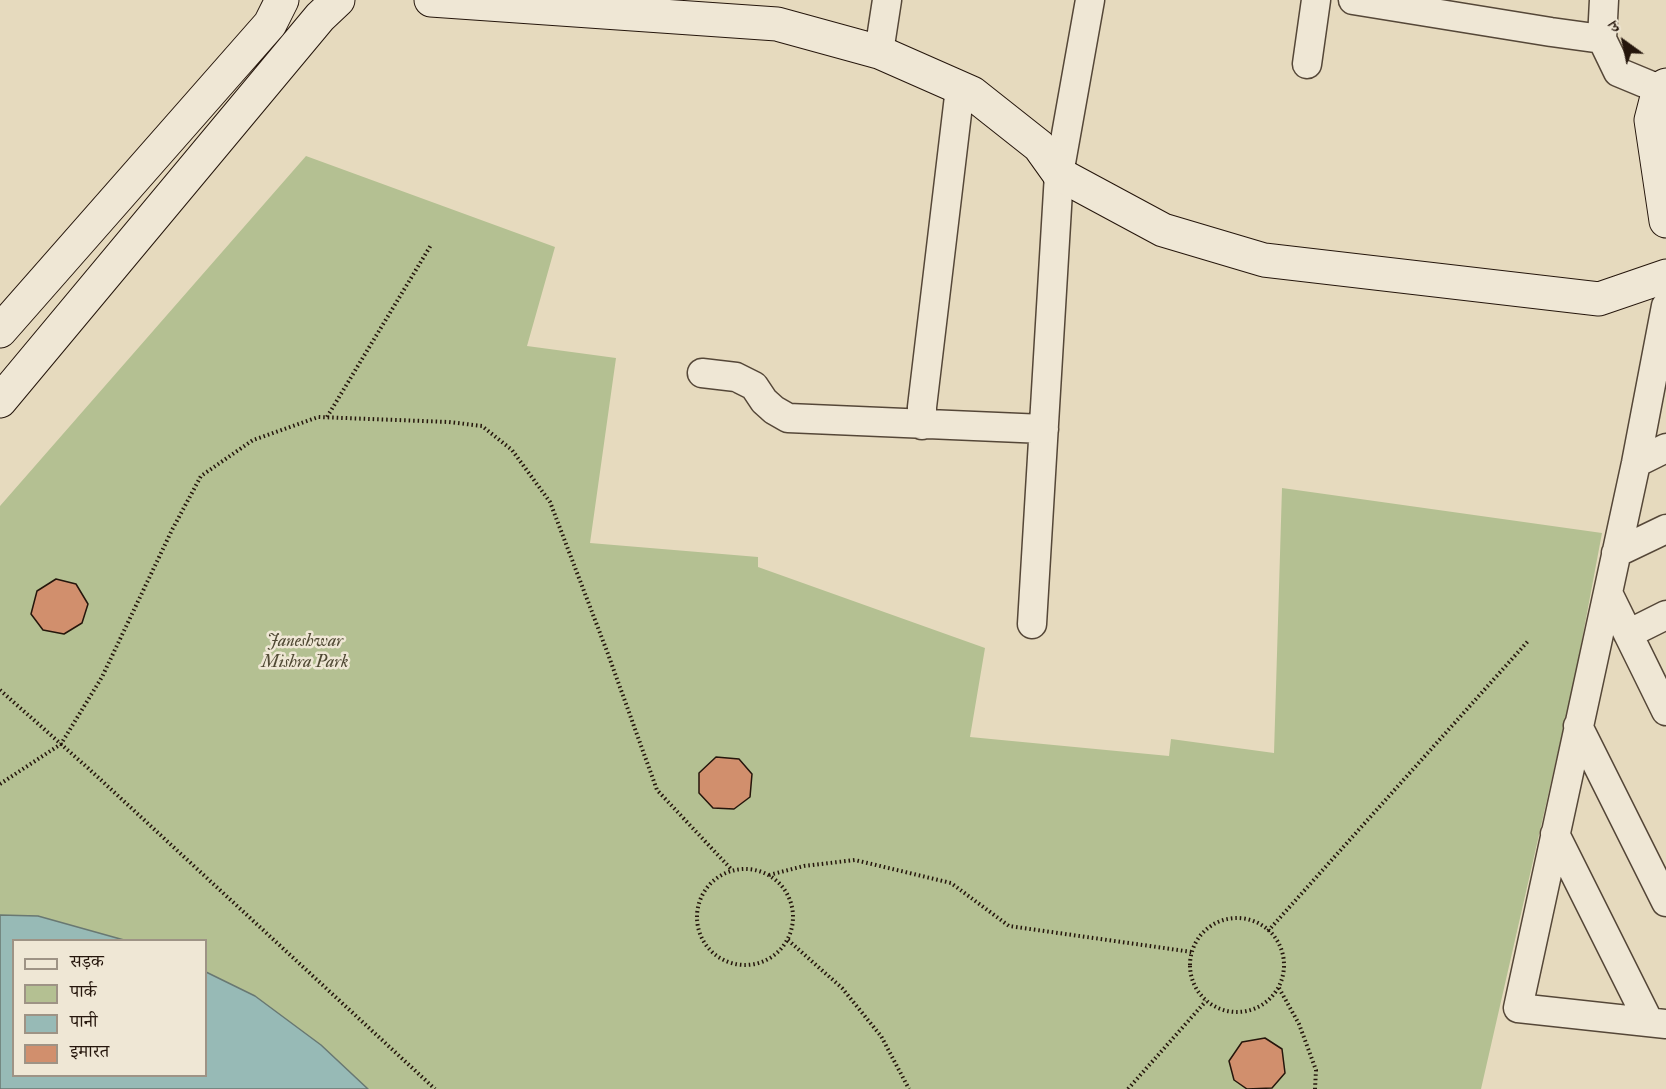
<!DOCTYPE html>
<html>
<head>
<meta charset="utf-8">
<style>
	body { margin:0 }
	#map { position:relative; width:1666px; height:1089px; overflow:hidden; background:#e6dabe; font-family:"IM FELL Double Pica","Noto Serif Devanagari",serif }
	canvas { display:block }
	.legend { position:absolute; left:12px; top:939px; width:195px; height:138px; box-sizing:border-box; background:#efe7d5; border:2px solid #9e9385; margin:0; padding:8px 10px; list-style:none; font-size:18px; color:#25160c }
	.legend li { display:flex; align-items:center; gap:12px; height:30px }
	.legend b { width:30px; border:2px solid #9e9385 }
	.north { position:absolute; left:1594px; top:12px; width:60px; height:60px; -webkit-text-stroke:4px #efe7d5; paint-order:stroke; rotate:327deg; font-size:16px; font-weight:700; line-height:24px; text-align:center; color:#25160c }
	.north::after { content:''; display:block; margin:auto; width:21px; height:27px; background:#25160c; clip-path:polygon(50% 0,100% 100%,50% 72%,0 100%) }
</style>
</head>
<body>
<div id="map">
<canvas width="1666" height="1089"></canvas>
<ul class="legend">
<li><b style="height:8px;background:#efe7d5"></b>सड़क</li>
<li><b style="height:16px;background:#b4c092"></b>पार्क</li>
<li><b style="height:16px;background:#97bab6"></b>पानी</li>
<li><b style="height:16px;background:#d18f6d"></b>इमारत</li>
</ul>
<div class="north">उ</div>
</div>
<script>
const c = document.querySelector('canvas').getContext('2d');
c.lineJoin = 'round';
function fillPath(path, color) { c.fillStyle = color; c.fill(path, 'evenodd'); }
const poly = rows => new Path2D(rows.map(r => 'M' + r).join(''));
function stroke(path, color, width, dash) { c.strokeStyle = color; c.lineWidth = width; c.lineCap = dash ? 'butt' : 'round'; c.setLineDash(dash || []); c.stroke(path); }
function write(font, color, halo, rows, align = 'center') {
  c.font = font + ' "IM FELL Double Pica",serif'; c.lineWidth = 5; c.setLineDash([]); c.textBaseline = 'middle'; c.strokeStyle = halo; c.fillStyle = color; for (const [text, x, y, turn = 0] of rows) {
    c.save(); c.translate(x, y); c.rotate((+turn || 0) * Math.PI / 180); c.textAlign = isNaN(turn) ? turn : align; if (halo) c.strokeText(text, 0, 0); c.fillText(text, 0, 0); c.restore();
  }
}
const green = poly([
	[306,156,555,247,527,346,616,358,590,543,758,557,758,567,985,648,970,737,1169,756,1171,739,1274,753,1282,488,1602,533,1575,677,1481,1089,0,1089,0,506],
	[14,940,206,940,206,1076,14,1076]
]);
const water = poly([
	[0,915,38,916,124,940,14,940,14,1076,206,1076,206,972,255,996,321,1045,368,1089,0,1089,0,915]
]);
const building = poly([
	[56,579,76,584,88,604,82,623,64,634,43,630,31,614,37,591,56,579],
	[716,757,739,759,752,774,750,797,734,809,713,808,699,793,699,773,716,757],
	[1265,1038,1282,1049,1285,1073,1272,1088,1247,1089,1234,1080,1229,1061,1242,1042,1265,1038]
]);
const path = poly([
	[327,417,431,245],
	[0,690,88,768,435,1089],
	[0,784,61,744,102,677,172,530,201,476,253,440,318,417,449,422,482,426,512,450,550,502,608,654,657,790,732,870],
	'697 917a48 48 0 1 1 96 0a48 48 0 1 1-96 0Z',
	[769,875,804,866,855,860,951,883,1009,926,1192,952],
	'1190 965a47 47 0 1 1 94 0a47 47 0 1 1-94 0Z',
	[1268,931,1529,640],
	[788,940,842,988,881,1036,909,1089],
	[1279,988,1299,1024,1316,1070,1315,1089],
	[1128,1089,1206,1001]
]);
const street = poly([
	[1353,0,1551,32,1602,39,1618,72,1659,89],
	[1602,39,1604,0],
	[879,52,887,0],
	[1307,64,1316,0],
	[1666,306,1636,463,1518,1008,1666,1024],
	[702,373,736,377,754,386,764,401,774,410,788,418,1044,429],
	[922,425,922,407,960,88],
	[1636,463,1666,448],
	[1616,553,1666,529],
	[1608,593,1666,711],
	[1032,624,1059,174,1090,0],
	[1628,634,1666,615],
	[1578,726,1666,902],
	[1555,834,1649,1022]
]);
const secondary = poly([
	[431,0,777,24,879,52,972,93,1039,146,1059,174,1163,230,1264,260,1599,299,1666,276],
	[1666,85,1659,89,1651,120,1666,221],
	[0,331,270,24,282,0],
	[0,401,320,17,338,0]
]);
const parkNames = [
	["Janeshwar",305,642],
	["Mishra Park",305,663]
];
fillPath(green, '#b4c092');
fillPath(water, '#97bab6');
stroke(water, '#697872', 1.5);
fillPath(building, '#d18f6d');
stroke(building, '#25160c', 1.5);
stroke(street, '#554738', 31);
stroke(secondary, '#25160c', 35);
stroke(path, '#25160c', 4, [1.5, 3]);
stroke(street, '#efe7d5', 28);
stroke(secondary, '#efe7d5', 33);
write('italic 18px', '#504934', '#efe7d5', parkNames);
</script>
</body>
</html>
